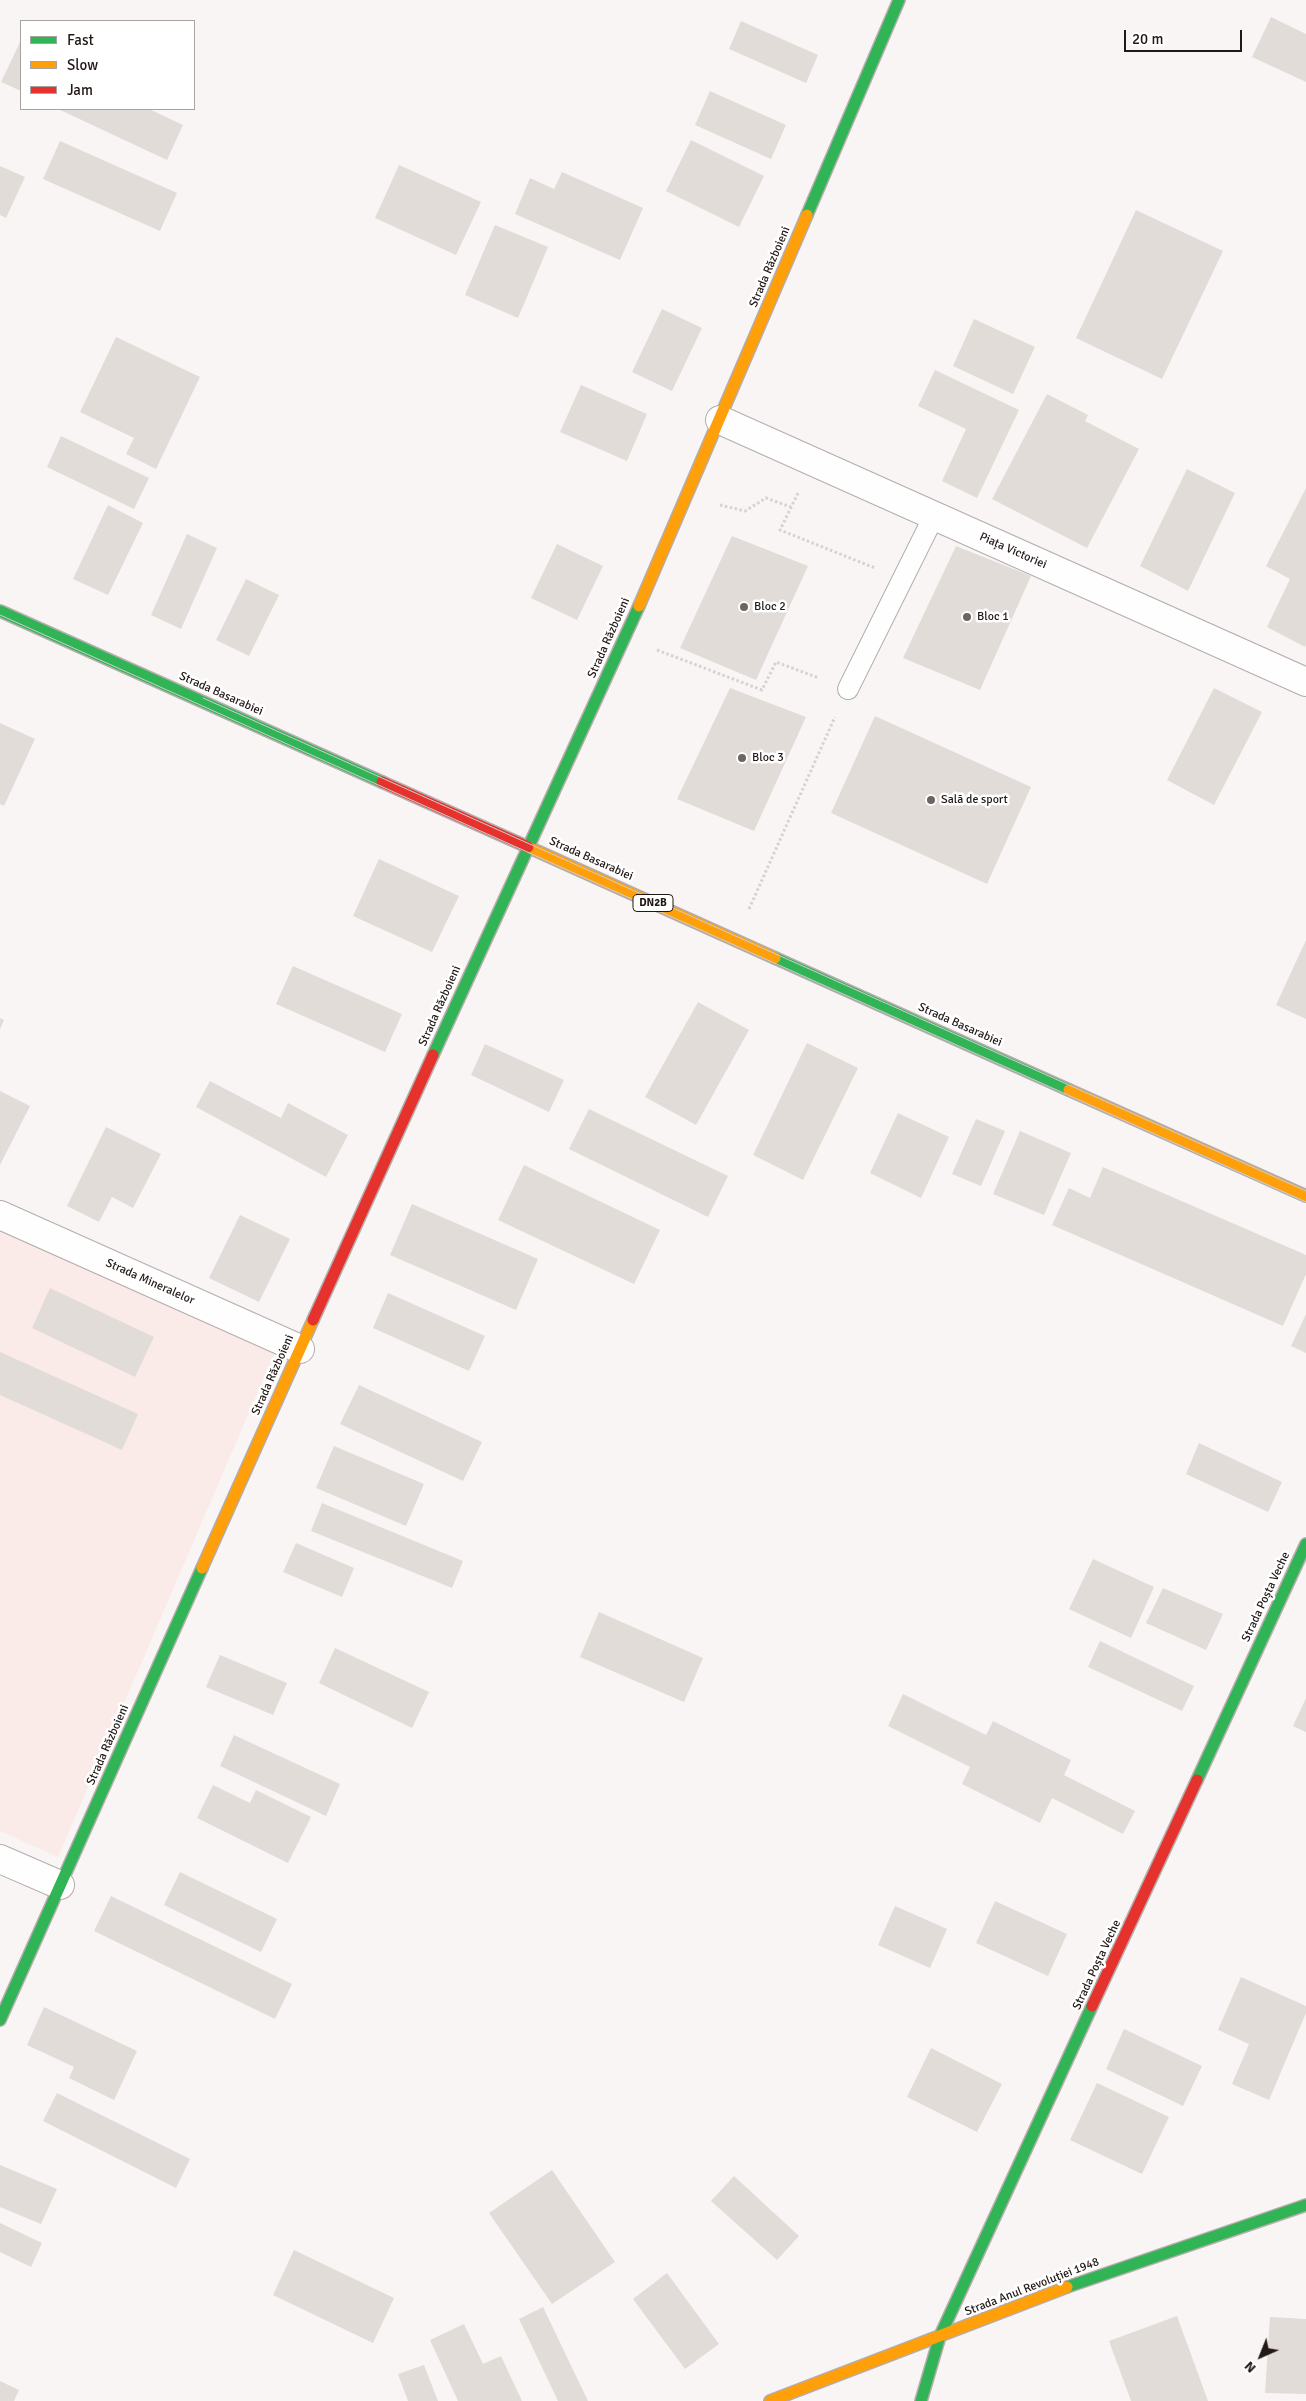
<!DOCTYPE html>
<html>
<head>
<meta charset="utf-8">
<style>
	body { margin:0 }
	#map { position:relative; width:1306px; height:2401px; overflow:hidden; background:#f9f5f5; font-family:Signika,sans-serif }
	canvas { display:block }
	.legend { position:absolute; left:20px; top:20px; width:175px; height:90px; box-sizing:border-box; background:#fff; border:1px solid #a7a3a1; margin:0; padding:6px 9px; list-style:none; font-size:15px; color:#221815 }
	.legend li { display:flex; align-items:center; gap:10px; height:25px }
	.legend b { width:25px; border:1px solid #a7a3a1 }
	.north { position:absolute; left:1236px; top:2331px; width:50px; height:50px; -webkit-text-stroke:4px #fff; paint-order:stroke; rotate:224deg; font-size:14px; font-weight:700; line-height:20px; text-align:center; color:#221815 }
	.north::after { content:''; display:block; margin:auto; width:18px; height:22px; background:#221815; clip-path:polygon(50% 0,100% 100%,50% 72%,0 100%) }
	.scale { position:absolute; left:1124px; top:30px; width:118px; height:22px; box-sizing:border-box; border:2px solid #221815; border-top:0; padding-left:6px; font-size:15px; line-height:18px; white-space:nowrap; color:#221815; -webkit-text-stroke:4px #fff; paint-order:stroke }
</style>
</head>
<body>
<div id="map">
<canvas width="1306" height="2401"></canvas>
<ul class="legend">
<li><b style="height:6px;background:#30b455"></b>Fast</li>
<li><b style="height:6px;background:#ff9f0a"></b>Slow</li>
<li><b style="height:6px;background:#e5322d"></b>Jam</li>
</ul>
<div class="north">N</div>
<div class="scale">20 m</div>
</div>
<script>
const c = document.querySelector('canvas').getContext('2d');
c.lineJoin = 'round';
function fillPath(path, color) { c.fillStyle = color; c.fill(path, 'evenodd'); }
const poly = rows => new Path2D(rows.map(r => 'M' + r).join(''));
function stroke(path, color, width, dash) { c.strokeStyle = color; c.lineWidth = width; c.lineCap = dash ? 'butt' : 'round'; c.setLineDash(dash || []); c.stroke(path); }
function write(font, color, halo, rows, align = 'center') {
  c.font = font + ' Signika,sans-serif'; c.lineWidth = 5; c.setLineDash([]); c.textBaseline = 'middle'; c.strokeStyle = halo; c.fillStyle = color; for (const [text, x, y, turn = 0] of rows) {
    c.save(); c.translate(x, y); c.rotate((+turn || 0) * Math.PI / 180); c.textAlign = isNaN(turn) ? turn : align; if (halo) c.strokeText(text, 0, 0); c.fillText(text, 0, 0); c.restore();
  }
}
const built = poly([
	[0,1231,275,1352,58,1857,0,1831]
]);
const building = poly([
	[1271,17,1306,34,1306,82,1252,57],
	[741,21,818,55,806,83,729,49],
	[21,40,21,91,1,82],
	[710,91,786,125,771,159,695,125],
	[58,109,149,109,183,125,167,160],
	[691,140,764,176,739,227,666,191],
	[60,141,177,193,160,231,43,179],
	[399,165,481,202,456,255,375,218],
	[0,166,25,177,6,218,0,215],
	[562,172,643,208,620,260,515,214,530,178,554,189],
	[1136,210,1223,251,1162,379,1076,338],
	[495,225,548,247,518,318,465,295],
	[662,309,702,328,672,391,632,372],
	[974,319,1035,347,1013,394,953,366],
	[116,337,200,377,156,469,126,454,134,438,80,412],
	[935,370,1019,410,977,498,942,481,966,429,918,406],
	[581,385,647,414,627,461,560,432],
	[1047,394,1088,415,1085,421,1139,449,1087,548,992,499],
	[61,436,149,478,134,509,47,467],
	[1187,469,1235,493,1188,591,1140,566],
	[1306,488,1306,644,1305,647,1267,627,1290,579,1266,566],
	[108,505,143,523,108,595,73,579],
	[187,534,217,548,181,629,151,615],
	[732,536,808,566,756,680,680,648],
	[557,544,603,566,577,620,531,598],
	[956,546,1031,576,980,690,903,658],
	[246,579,279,595,249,656,216,640],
	[730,688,806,717,754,831,677,799],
	[1214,688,1262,712,1214,805,1167,780],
	[875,716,1031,787,987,884,831,813],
	[0,723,35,739,4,806,0,804],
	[379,859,459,896,432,952,353,916],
	[1306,940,1306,1019,1276,1005],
	[293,966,402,1014,385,1052,276,1004],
	[698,1002,749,1030,696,1125,645,1097],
	[0,1018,4,1020,0,1029],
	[807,1043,858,1068,803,1180,753,1155],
	[485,1044,564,1080,549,1112,471,1075],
	[210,1081,281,1118,288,1103,348,1135,326,1177,196,1107],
	[0,1091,30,1106,0,1165],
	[589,1109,728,1176,708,1217,569,1149],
	[898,1113,949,1137,921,1198,870,1173],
	[976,1119,1005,1131,981,1186,952,1174],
	[106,1127,161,1154,133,1208,112,1197,99,1222,67,1206],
	[1020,1131,1071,1153,1044,1215,993,1194],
	[524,1165,660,1230,634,1284,498,1220],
	[1103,1167,1306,1255,1306,1274,1283,1326,1052,1225,1069,1188,1090,1198],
	[412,1204,538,1259,516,1310,390,1255],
	[240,1215,290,1239,259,1302,209,1278],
	[50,1288,154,1337,135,1377,32,1328],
	[388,1293,485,1336,469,1371,373,1328],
	[1306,1314,1306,1353,1291,1346],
	[0,1352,138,1414,122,1450,0,1395],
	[359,1385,482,1442,463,1481,340,1424],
	[1199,1443,1282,1482,1268,1512,1186,1474],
	[334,1446,424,1484,406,1526,316,1488],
	[322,1503,463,1561,452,1588,311,1531],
	[296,1543,354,1568,342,1597,283,1572],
	[1093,1559,1154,1587,1131,1638,1069,1609],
	[1163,1588,1223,1614,1206,1650,1146,1623],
	[599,1612,703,1658,684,1702,580,1657],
	[1100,1641,1194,1686,1182,1711,1088,1667],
	[335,1648,429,1692,412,1728,319,1683],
	[220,1655,287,1683,273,1715,206,1687],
	[903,1694,986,1735,993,1721,1071,1760,1064,1775,1135,1811,1123,1834,1052,1798,1040,1823,962,1784,970,1767,888,1726],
	[1306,1698,1306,1732,1293,1726],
	[234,1735,340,1784,326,1816,220,1766],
	[213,1785,250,1803,256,1790,311,1817,288,1863,197,1818],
	[180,1872,277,1919,261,1952,164,1905],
	[111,1896,292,1984,275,2019,94,1931],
	[995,1901,1067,1934,1048,1976,976,1943],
	[895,1906,947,1929,930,1968,878,1945],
	[1241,1977,1306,2006,1306,2013,1269,2100,1232,2084,1249,2044,1218,2030],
	[44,2007,137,2051,114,2100,69,2078,74,2067,27,2045],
	[1124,2029,1202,2066,1183,2106,1106,2069],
	[931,2048,1002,2084,977,2132,907,2097],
	[1097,2083,1169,2117,1142,2174,1070,2140],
	[57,2093,190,2159,176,2188,43,2121],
	[0,2165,57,2189,41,2224,0,2207],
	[552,2170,615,2262,552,2304,489,2213],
	[734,2176,799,2236,777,2260,711,2201],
	[0,2223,42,2243,31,2267,0,2252],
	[294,2250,394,2298,373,2343,273,2295],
	[667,2273,719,2344,685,2369,633,2299],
	[543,2307,588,2401,558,2401,519,2319],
	[1177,2316,1208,2401,1131,2401,1109,2341],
	[1270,2317,1306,2319,1306,2394,1265,2393],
	[464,2324,483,2364,501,2356,522,2401,458,2401,430,2340],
	[424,2365,438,2401,408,2401,398,2374],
	[0,2381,19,2390,14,2401,0,2401]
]);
const path = poly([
	[798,493,780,530,875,568],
	[720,505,745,511,766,498,791,507],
	[657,650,762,690,776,662,819,678],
	[749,909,835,717]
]);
const lane = poly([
	[848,689,934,516]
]);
const street = poly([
	[720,420,1306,682],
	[0,1215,300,1349],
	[0,1859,60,1885]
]);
const fast = poly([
	[807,215,899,0],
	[0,611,382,782],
	[775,958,1069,1090],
	[433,1055,639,606],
	[1197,1780,1306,1544],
	[0,2020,202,1568],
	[1067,2287,1306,2205],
	[921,2401,940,2336,1092,2006]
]);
const slow = poly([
	[639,606,807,215],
	[528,847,775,958],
	[1069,1090,1306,1196],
	[202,1568,313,1320],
	[770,2401,1067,2287]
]);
const jam = poly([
	[382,782,528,847],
	[313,1320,433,1055],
	[1092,2006,1197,1780]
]);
const tram = poly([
	[0,615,1306,1202],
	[203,698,1306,1191]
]);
const markers = [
	[744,607,5,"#6d6563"],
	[967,617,5,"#6d6563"],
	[742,758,5,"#6d6563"],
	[931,800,5,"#6d6563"]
];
const shields = [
	[653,903,40]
];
const shieldNames = [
	["DN2B",653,903]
];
const streetNames = [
	["Strada Războieni",770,267,-67],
	["Piața Victoriei",1013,551,24],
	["Strada Războieni",609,638,-66],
	["Strada Basarabiei",221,694,24],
	["Strada Basarabiei",591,859,24],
	["Strada Războieni",440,1006,-66],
	["Strada Basarabiei",960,1025,24],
	["Strada Mineralelor",150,1282,24],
	["Strada Războieni",273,1375,-66],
	["Strada Poșta Veche",1266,1597,-65],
	["Strada Războieni",108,1745,-66],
	["Strada Poșta Veche",1097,1965,-65],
	["Strada Anul Revoluției 1948",1032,2287,-21]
];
const poiNames = [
	["Bloc 2",754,607],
	["Bloc 1",977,617],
	["Bloc 3",752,758],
	["Sală de sport",941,800]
];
fillPath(built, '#faebe8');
fillPath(building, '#e2dcd8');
stroke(lane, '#b4adac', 22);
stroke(street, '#b4adac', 30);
stroke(fast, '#b4adac', 14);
stroke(slow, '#b4adac', 14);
stroke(jam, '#b4adac', 14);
stroke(path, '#d4d3d2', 3, [2.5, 2.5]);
stroke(lane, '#fefefe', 20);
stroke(street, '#fefefe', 28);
stroke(fast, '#30b455', 11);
stroke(slow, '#ff9f0a', 11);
stroke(jam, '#e5322d', 11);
stroke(tram, '#d0cfcf', 1);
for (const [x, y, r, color] of markers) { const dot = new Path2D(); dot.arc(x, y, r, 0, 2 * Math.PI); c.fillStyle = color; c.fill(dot); stroke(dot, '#fff', 2); }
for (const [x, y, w] of shields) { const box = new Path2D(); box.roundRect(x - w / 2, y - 8.5, w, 17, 4); c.fillStyle = '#fff'; c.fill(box); stroke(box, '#221815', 1); }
write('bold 11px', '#221815', null, shieldNames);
write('12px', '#221815', '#fff', streetNames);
write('12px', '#221815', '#fff', poiNames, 'left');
</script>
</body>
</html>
